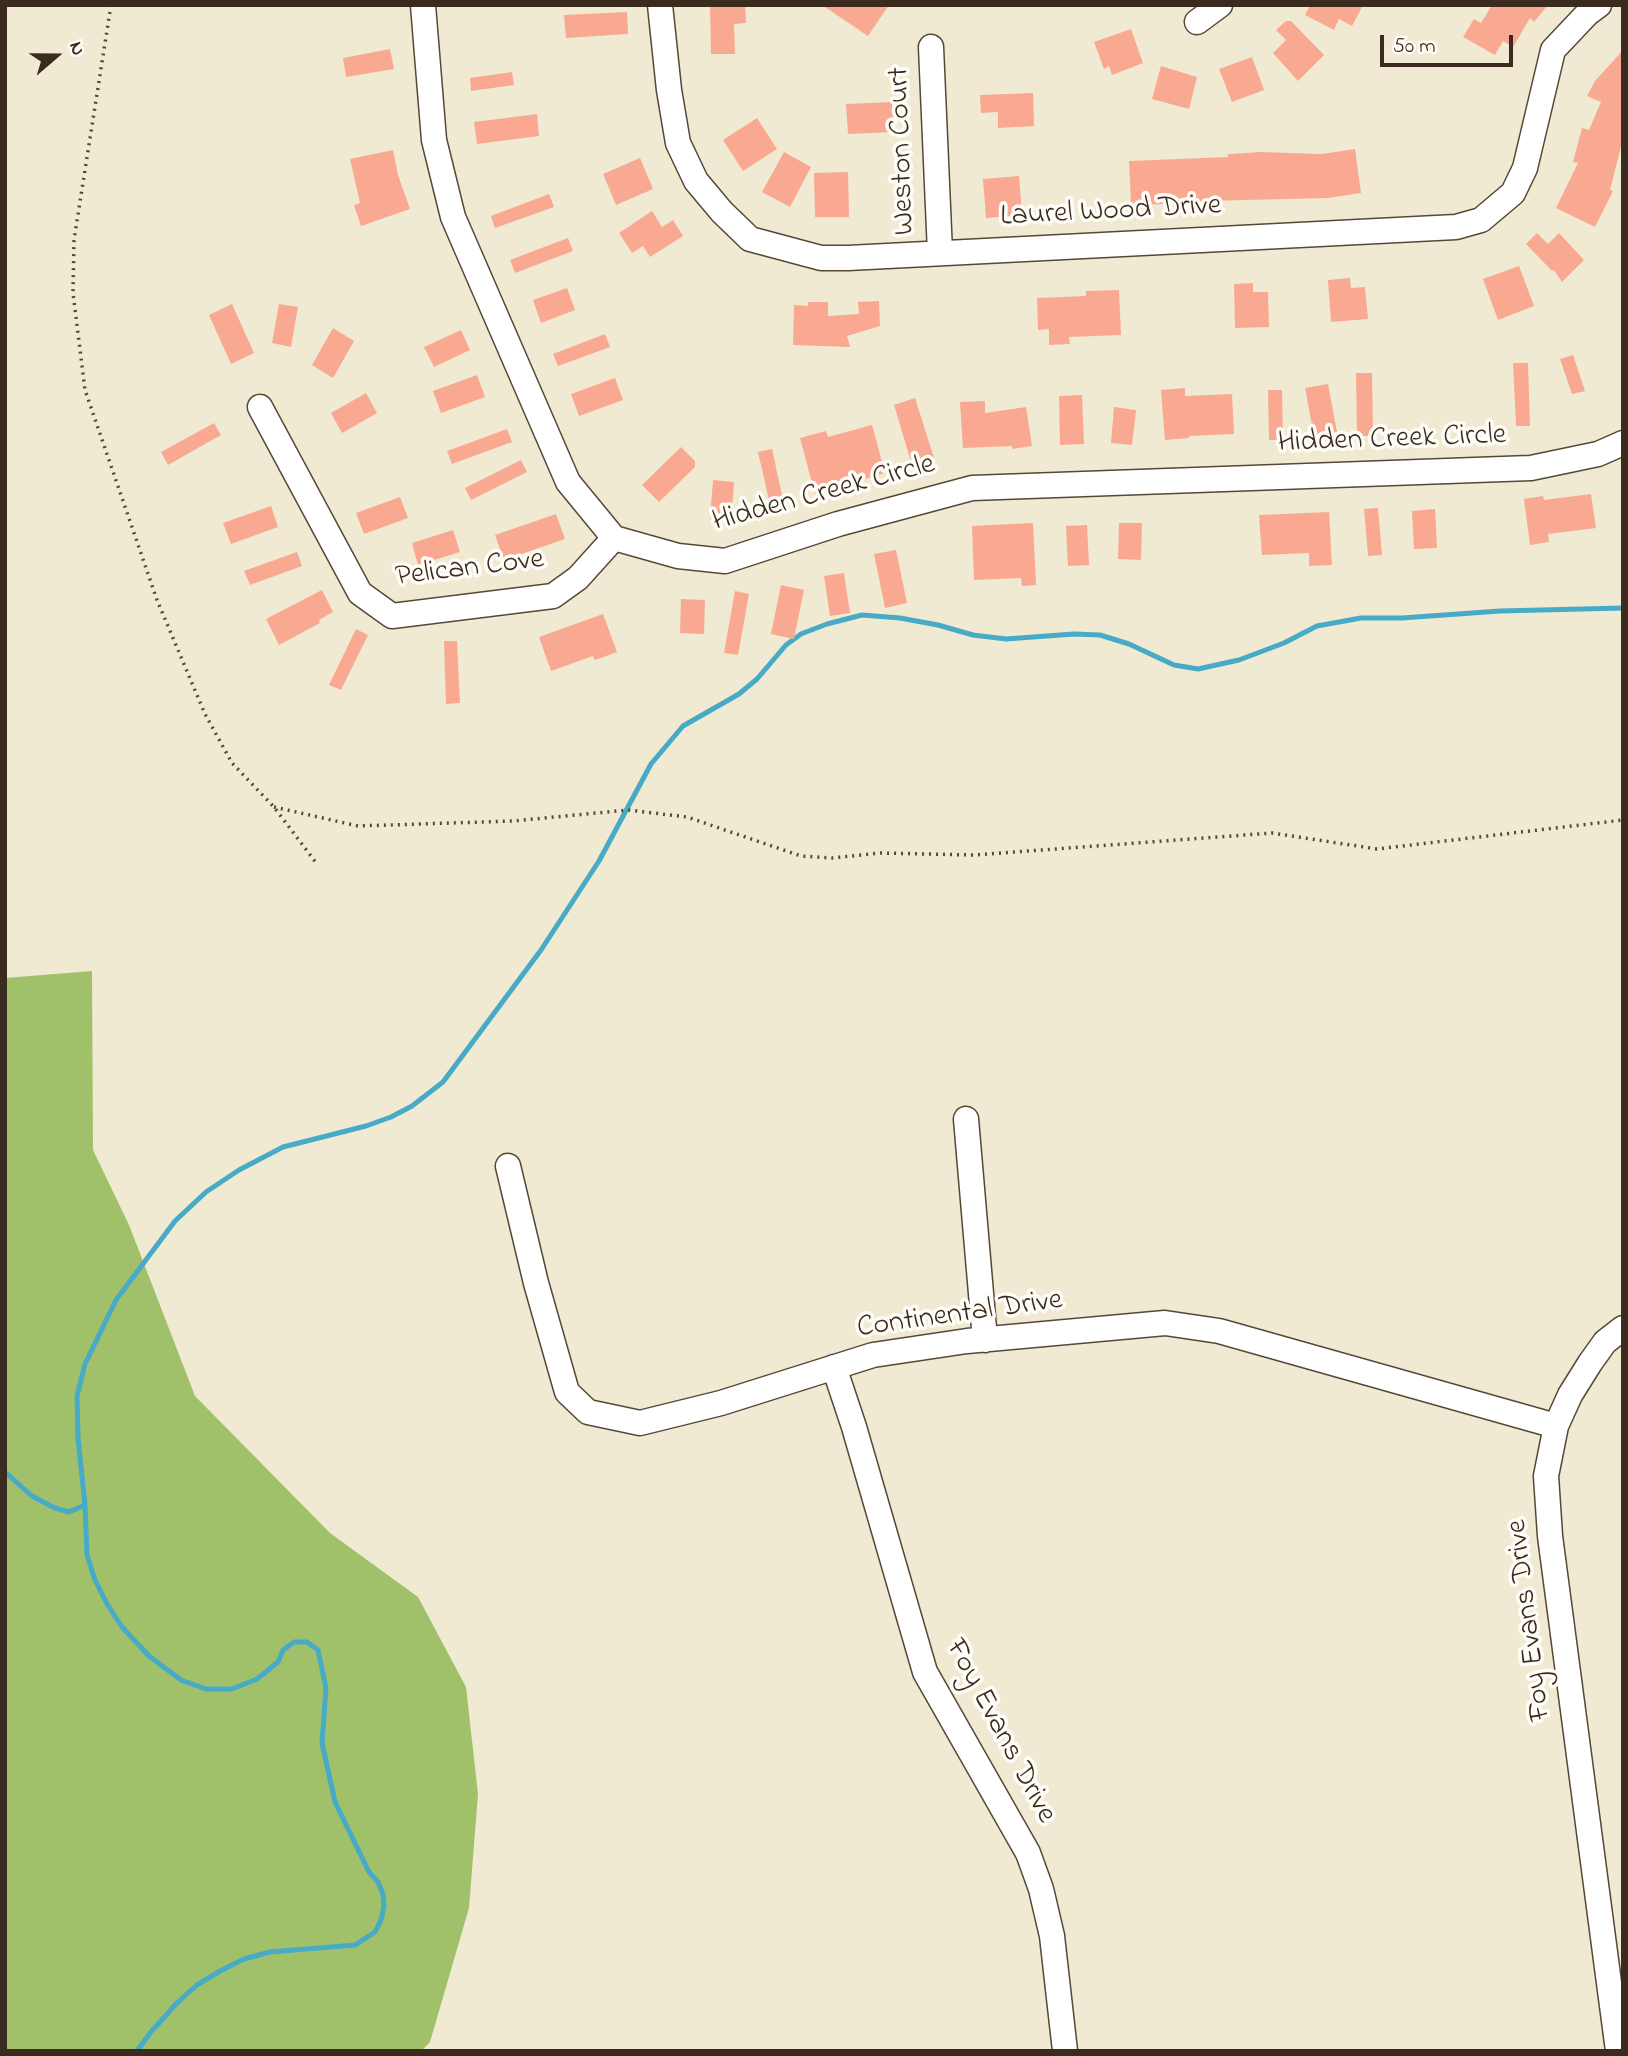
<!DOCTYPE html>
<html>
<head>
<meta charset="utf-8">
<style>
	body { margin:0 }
	#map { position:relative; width:1628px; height:2056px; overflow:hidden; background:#f1ead2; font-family:"Indie Flower",sans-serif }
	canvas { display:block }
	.frame { position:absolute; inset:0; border:7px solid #3b2a1e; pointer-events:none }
	.north { position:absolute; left:21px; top:21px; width:70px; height:70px; -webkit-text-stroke:5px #fdfcf7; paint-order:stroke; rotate:70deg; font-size:19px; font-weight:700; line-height:28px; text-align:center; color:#3b2a1e }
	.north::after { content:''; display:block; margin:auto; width:24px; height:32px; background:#3b2a1e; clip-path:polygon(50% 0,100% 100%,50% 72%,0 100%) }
	.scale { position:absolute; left:1380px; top:35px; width:133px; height:32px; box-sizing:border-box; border:4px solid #3b2a1e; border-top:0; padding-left:9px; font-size:21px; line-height:24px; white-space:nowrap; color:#3b2a1e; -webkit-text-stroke:5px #fdfcf7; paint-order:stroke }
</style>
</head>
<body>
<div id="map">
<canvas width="1628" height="2056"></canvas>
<div class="frame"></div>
<div class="north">N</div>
<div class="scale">50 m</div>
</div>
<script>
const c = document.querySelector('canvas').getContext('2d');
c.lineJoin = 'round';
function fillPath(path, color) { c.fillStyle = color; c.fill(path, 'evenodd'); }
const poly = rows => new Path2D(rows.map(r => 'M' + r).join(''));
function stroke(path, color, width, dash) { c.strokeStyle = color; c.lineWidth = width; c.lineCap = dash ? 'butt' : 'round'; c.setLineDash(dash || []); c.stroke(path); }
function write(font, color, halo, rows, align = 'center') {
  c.font = font + ' "Indie Flower",sans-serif'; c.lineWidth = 7; c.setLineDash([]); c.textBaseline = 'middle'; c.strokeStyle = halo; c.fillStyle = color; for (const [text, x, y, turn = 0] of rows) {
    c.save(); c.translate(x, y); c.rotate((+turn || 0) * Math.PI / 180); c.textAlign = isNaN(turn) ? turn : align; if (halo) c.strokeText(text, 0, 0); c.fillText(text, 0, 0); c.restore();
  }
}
const green = poly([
	[92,971,93,1150,129,1225,195,1396,330,1533,418,1597,466,1687,478,1794,469,1908,430,2042,421,2051,5,2051,5,978]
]);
const stream = poly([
	[5,1472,32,1496,55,1508,69,1512,85,1505],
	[137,2051,150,2033,177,2003,197,1985,220,1971,244,1959,270,1952,355,1945,375,1932,381,1920,384,1907,383,1894,378,1882,369,1872,335,1802,322,1743,326,1688,318,1650,307,1642,294,1642,283,1650,278,1662,257,1679,232,1689,206,1689,181,1680,149,1656,122,1627,107,1604,95,1580,87,1555,85,1505,78,1438,77,1396,85,1364,116,1300,175,1221,206,1192,239,1170,283,1147,366,1126,391,1117,412,1106,443,1082,541,950,599,861,651,764,683,726,739,694,757,679,786,645,801,634,827,624,862,615,900,618,938,625,973,635,1006,639,1074,634,1100,635,1129,644,1174,665,1198,669,1239,660,1284,643,1317,626,1361,618,1402,618,1500,611,1623,608]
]);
const building = poly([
	[710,5,745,5,746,23,734,24,735,54,711,54],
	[822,5,889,5,868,36],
	[1310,5,1363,5,1352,26,1339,19,1334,30,1305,15],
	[1492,5,1548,5,1534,22,1530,18,1513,47,1503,41,1495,55,1463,37,1474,19,1481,23],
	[627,12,628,34,566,38,564,15],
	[1286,21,1291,21,1324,55,1298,81,1273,53,1286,40,1276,30],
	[1131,29,1143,63,1112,75,1109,66,1104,69,1094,42],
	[390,49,394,69,346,77,343,58],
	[1623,50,1623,139,1610,190,1613,191,1595,227,1556,208,1578,163,1573,162,1582,128,1589,130,1601,102,1587,96,1595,81],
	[1252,57,1264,90,1232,102,1219,69],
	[1161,66,1197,77,1189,109,1152,99],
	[512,72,514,85,471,91,470,78],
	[1033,93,1034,126,998,128,998,112,981,113,980,95],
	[892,102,894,132,848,134,846,104],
	[537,114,539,136,477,144,474,122],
	[757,118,777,149,743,171,723,140],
	[1355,149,1361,193,1328,198,1164,202,1164,204,1131,205,1129,161,1228,157,1228,154,1261,152,1322,154],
	[393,150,398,175,410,209,361,226,354,205,360,203,350,159],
	[784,152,811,167,790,207,762,192],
	[640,158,653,189,616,205,603,174],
	[848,172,849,217,815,217,814,173],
	[1019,176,1022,215,986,218,983,179],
	[549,194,554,207,495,228,491,216],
	[652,211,662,227,673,220,683,236,650,257,643,246,632,253,619,233],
	[1537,233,1548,244,1559,233,1584,260,1562,282,1554,270,1552,271,1526,244],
	[568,238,573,251,515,273,510,260],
	[1519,266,1534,306,1498,320,1483,279],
	[1350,278,1351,288,1365,287,1368,319,1331,322,1328,280],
	[1253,283,1253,292,1268,292,1269,327,1235,328,1234,284],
	[567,288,575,310,541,323,533,300],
	[1119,290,1121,335,1069,337,1070,344,1049,345,1049,329,1038,330,1037,298,1086,296,1086,291],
	[879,301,880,326,847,336,850,347,793,345,794,305,808,306,808,302,828,302,828,316,859,314,858,302],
	[232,304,254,353,231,364,209,315],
	[279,304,298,307,291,347,272,343],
	[333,328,354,341,333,378,312,365],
	[461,330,470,350,434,367,424,347],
	[605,334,610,347,558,366,553,354],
	[1573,355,1585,391,1572,394,1560,359],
	[1513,363,1528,363,1530,426,1516,426],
	[1356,373,1372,373,1373,436,1357,436],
	[477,375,485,397,441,413,433,391],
	[615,378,623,400,579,416,571,394],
	[1328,384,1337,432,1314,436,1305,388],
	[1185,388,1185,396,1232,394,1234,434,1189,436,1189,438,1165,440,1161,390],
	[1268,390,1282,390,1283,440,1269,440],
	[366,393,377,413,342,433,331,413],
	[1082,395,1084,444,1060,445,1059,396],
	[915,398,934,458,912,465,894,405],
	[985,401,985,413,1026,407,1032,446,1012,449,1012,446,963,448,960,402],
	[1114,407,1136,410,1132,445,1111,443],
	[214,423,221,435,168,465,161,452],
	[872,425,885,473,815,494,800,438,826,431,828,437],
	[507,429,512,442,452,464,447,451],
	[681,447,695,461,695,467,659,502,642,485],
	[772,449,785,509,772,513,758,452],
	[521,460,527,472,471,500,465,488],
	[713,480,734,482,731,521,710,519],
	[1591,494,1596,528,1548,534,1549,542,1530,545,1524,499,1543,496,1544,500],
	[400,497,408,518,364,534,356,513],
	[271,506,278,527,231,544,223,523],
	[1378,508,1382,555,1368,556,1364,509],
	[1435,509,1437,548,1414,549,1412,511],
	[1329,512,1332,565,1309,566,1309,553,1262,555,1259,515],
	[556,514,565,539,504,560,495,535],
	[1033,523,1036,585,1022,586,1021,578,974,580,972,526],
	[1119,523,1142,523,1141,560,1118,559],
	[1087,525,1089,565,1068,566,1066,526],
	[453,530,460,552,418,565,412,543],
	[896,550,907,603,885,608,874,554],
	[297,552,302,566,250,585,244,571],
	[844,573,850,613,830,616,824,576],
	[781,585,804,590,794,639,771,634],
	[322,590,333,612,319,620,320,623,279,645,266,619],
	[735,591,749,594,738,655,724,653],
	[681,599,705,600,704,634,680,633],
	[603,614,617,652,595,660,593,656,551,671,539,637],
	[356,629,368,635,341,690,329,685],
	[444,641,457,641,460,703,446,704]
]);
const path = poly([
	[111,5,74,240,73,293,85,390,157,600,205,714,232,763,274,807,317,864],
	[274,807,358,826,513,821,628,810,687,817,801,856,832,858,880,853,974,855,1272,833,1377,849,1623,820]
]);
const minor = poly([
	[423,5,434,140,453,217,568,482,614,538,678,556,725,561,838,524,972,488,1531,468,1598,454,1623,443],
	[660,5,669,90,678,143,696,181,722,212,750,239,821,258,848,258,1456,227,1481,220,1513,193,1525,168,1553,50,1587,14,1599,5],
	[1197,22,1220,5],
	[931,47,940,253],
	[260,407,360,593,392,616,553,596,578,578,614,538],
	[966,1119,985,1340],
	[508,1166,536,1283,567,1392,588,1412,640,1423,721,1403,873,1355,967,1341,1165,1323,1219,1331,1556,1426],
	[834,1367,854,1427,925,1672,1028,1853,1041,1889,1052,1936,1065,2051],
	[1618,2051,1550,1536,1546,1476,1556,1426,1570,1395,1590,1363,1605,1342,1623,1328]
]);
const streetNames = [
	["Weston Court",904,151,-92],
	["Laurel Wood Drive",1111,213,-3],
	["Hidden Creek Circle",1392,441,-2],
	["Hidden Creek Circle",824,495,-15],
	["Pelican Cove",470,570,-7],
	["Continental Drive",960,1316,-8],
	["Foy Evans Drive",1531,1620,-97],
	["Foy Evans Drive",999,1732,62]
];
fillPath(green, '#a0c16a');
stroke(stream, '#47aac6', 5);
fillPath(building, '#f9a991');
stroke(minor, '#564739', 27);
stroke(path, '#564739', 3.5, [2, 5]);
stroke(minor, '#fff', 24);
write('30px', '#3b2a1e', '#fdfcf7', streetNames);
</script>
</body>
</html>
